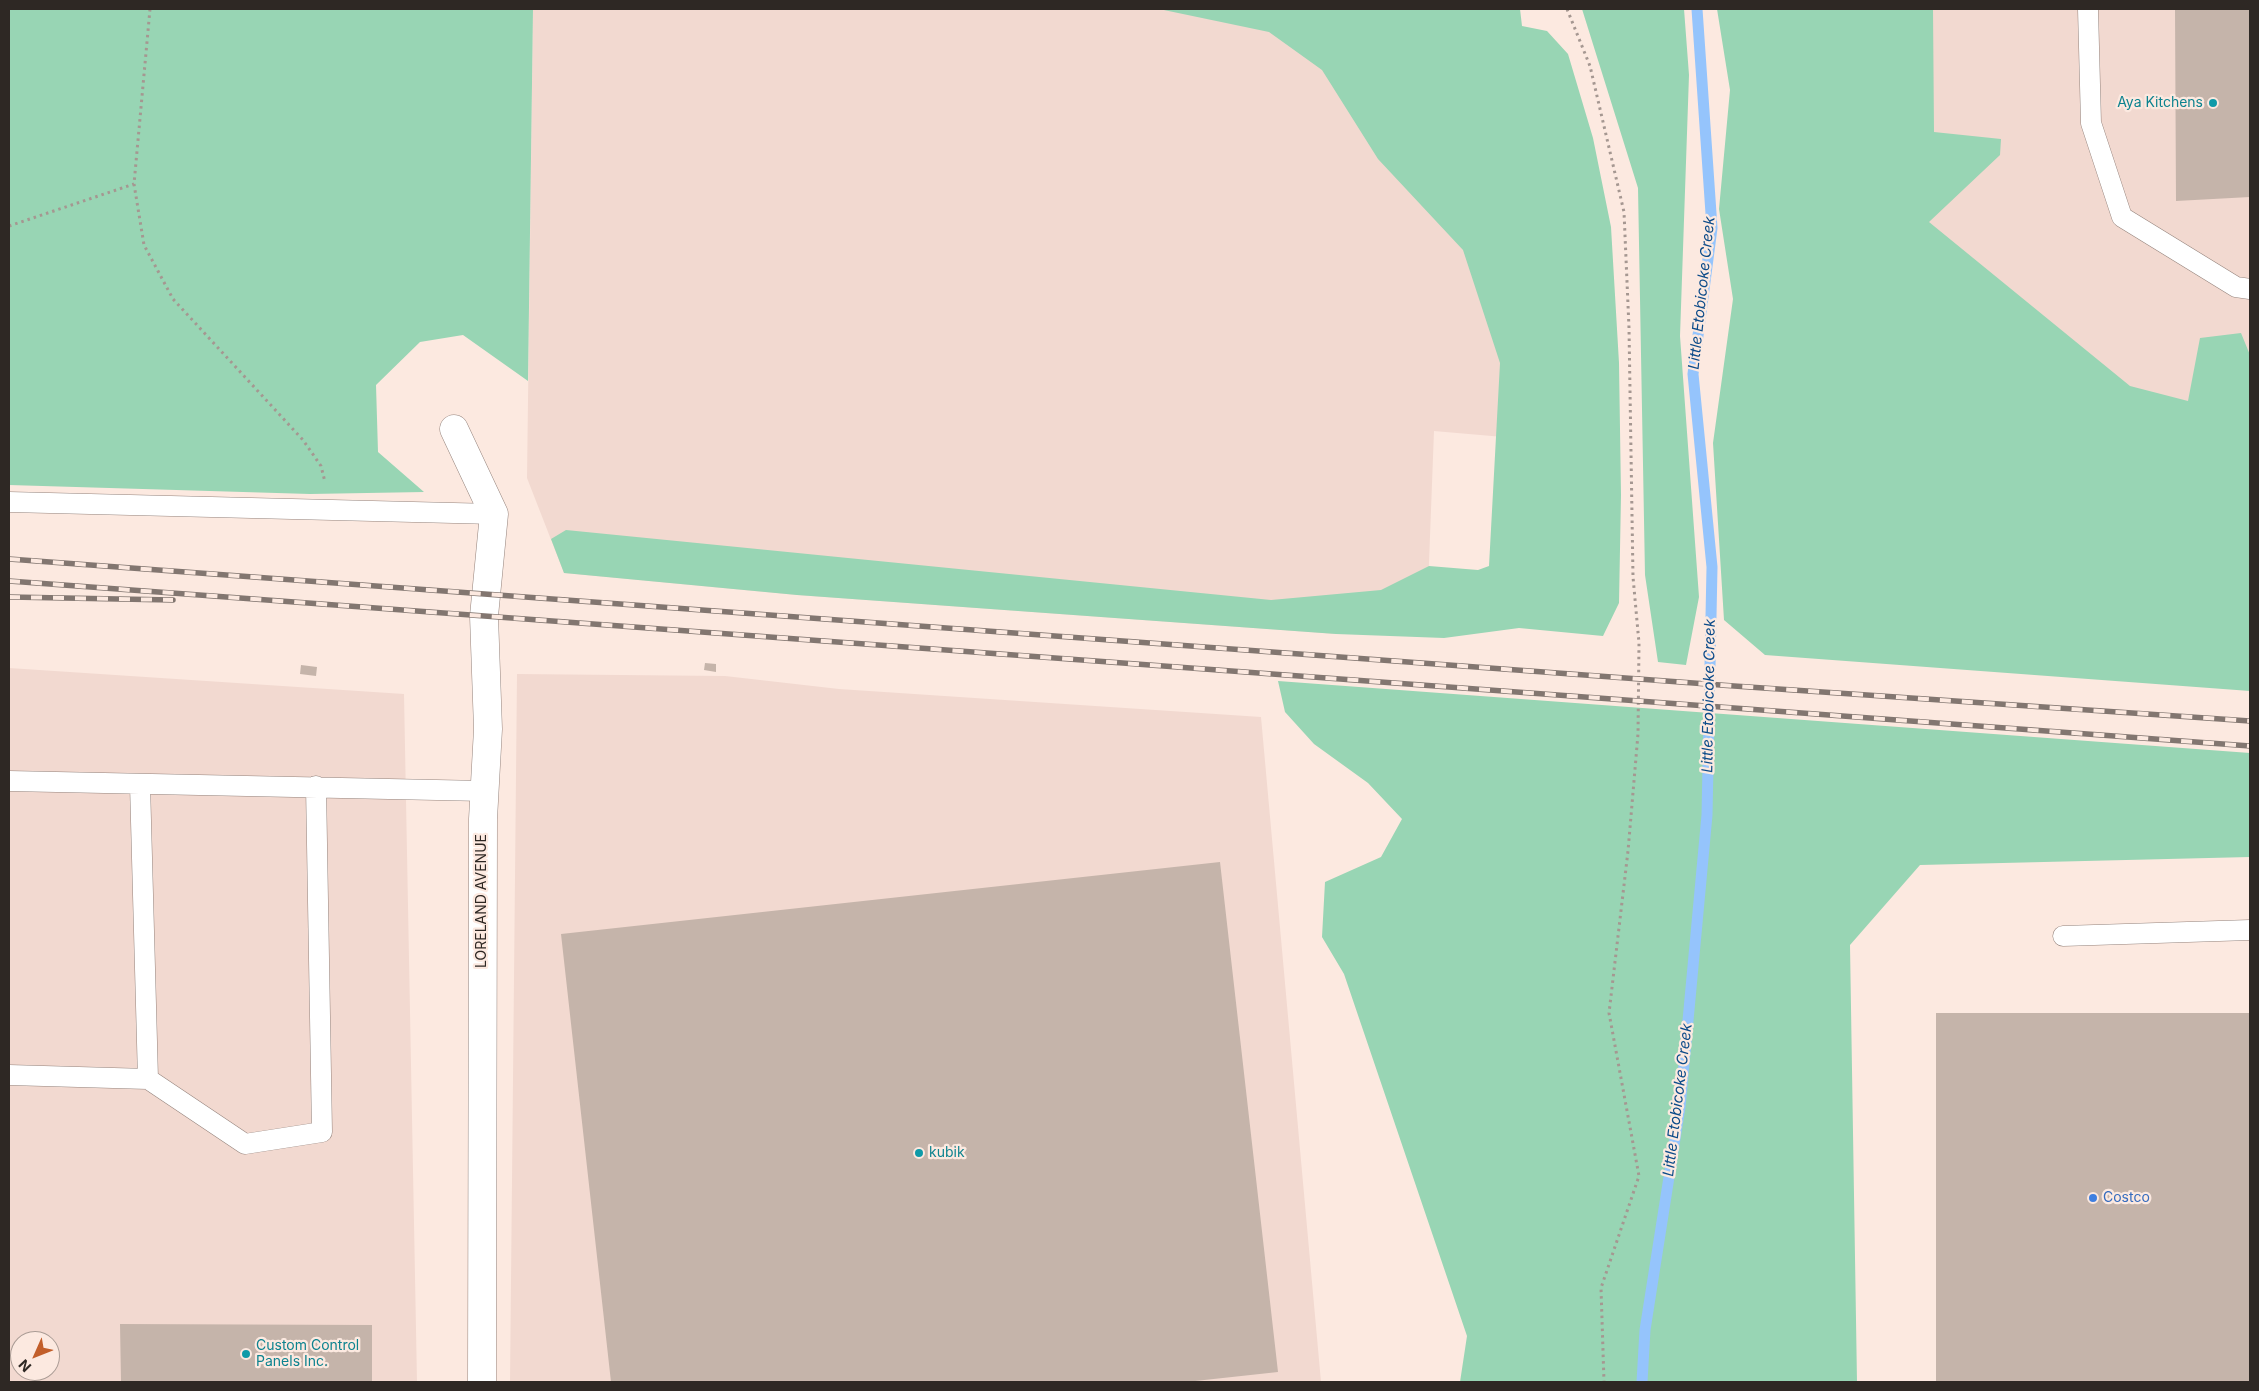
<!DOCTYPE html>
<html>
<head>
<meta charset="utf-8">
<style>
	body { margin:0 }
	#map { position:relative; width:2259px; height:1391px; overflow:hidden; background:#fce9e0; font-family:Inter,sans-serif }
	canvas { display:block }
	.frame { position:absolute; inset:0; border:10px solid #2e2824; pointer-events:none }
	.north { position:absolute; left:10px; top:1331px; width:50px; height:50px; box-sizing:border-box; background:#fce9e0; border:1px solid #aa9c95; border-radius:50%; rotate:226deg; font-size:14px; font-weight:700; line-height:20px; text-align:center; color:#2e2824 }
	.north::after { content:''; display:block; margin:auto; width:18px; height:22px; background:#c25e2a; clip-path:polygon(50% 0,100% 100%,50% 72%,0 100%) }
</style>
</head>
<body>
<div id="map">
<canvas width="2259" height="1391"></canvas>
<div class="frame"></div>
<div class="north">N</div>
</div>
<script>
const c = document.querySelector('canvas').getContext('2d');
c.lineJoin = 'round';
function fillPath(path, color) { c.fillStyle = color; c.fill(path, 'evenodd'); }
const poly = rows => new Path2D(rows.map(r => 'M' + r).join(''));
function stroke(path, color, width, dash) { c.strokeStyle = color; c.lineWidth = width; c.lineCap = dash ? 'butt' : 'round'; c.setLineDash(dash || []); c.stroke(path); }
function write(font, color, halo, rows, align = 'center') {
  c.font = font + ' Inter,sans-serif'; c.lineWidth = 4.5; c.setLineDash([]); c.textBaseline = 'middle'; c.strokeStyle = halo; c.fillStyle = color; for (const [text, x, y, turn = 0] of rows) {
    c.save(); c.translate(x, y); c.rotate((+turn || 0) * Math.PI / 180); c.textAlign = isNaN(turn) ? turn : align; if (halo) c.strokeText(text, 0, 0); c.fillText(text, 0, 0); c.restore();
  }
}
const industrial = poly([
	[533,9,1409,9,1561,442,1434,431,1428,589,1336,634,797,595,564,573,527,478],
	[1795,9,2250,9,2250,658,1864,628],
	[9,668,404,694,417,1382,9,1382],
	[20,1341,50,1341,50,1371,20,1371],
	[517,674,725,676,839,689,1261,717,1321,1382,510,1382]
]);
const green = poly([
	[9,9,533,9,528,381,463,335,420,342,376,385,378,452,424,492,310,494,9,485],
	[1159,9,1520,9,1522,26,1547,31,1568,54,1593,138,1611,227,1619,363,1621,495,1619,603,1603,636,1519,628,1444,638,1336,634,797,595,564,573,551,539,566,530,1271,600,1381,590,1429,566,1478,570,1489,566,1500,363,1463,250,1378,159,1322,70,1269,32],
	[1582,9,1684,9,1689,75,1680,336,1699,597,1686,665,1658,662,1645,575,1638,188],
	[1717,9,1933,9,1934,132,2001,139,2000,155,1929,222,2130,386,2188,401,2200,338,2241,333,2250,355,2250,691,1765,655,1724,620,1713,443,1733,299,1719,209,1730,90],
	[1278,681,2250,753,2250,857,1920,865,1850,945,1857,1382,1460,1382,1467,1336,1344,974,1322,937,1325,882,1381,857,1402,819,1368,783,1314,744,1285,712]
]);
const stream = poly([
	[1642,1382,1645,1330,1680,1107,1707,815,1712,567,1693,374,1712,228,1697,9]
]);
const building = poly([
	[2175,9,2250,9,2250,197,2176,201],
	[705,663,716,664,716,672,704,670],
	[301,665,317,667,316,676,300,674],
	[1220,862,1278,1372,1186,1382,611,1382,561,934],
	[1936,1013,2250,1013,2250,1382,1936,1382],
	[120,1324,372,1325,372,1382,121,1382]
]);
const path = poly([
	[150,9,134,184,144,245,173,299,303,440,321,466,325,482],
	[1567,9,1590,66,1624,212,1629,328,1633,577,1639,643,1638,734,1628,851,1609,1013,1639,1176,1601,1288,1604,1382],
	[9,226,134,184]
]);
const service = poly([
	[2088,9,2091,123,2122,217,2236,287,2250,289],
	[9,502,494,514],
	[9,781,484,791],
	[140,784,148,1079],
	[2063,936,2250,930],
	[9,1075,148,1079,245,1144,322,1132,316,786]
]);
const minor = poly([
	[454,429,494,514,484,616,488,729,483,819,482,1382]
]);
const rail = poly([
	[9,559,1734,686,2250,721],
	[9,581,2250,746],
	[9,597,173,600]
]);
const markers = [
	[2213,103,5,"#0f9aa8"],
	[919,1153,5,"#0f9aa8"],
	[2093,1198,5,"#3f7fe0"],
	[246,1354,5,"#0f9aa8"]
];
const cultureNames = [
	["Aya Kitchens",2203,103,"right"],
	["kubik",929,1153],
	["Custom Control",256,1346],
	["Panels Inc.",256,1362]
];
const streetNames = [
	["LORELAND AVENUE",482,901,-90]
];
const shopNames = [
	["Costco",2103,1198]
];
const waterNames = [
	["Little Etobicoke Creek",1702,293,-84],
	["Little Etobicoke Creek",1709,696,-89],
	["Little Etobicoke Creek",1678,1100,-83]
];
fillPath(industrial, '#f2d9d0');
fillPath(green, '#98d5b4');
stroke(stream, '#95c4fc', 11);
fillPath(building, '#c5b4aa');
stroke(service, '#95847d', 21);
stroke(minor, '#95847d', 29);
stroke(path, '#a59791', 3, [2.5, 4]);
stroke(service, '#fff', 20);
stroke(minor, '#fff', 28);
stroke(rail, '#827670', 5.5);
stroke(rail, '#fce9e0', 4, [11]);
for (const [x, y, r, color] of markers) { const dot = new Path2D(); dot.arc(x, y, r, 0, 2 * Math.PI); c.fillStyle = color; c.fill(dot); stroke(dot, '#fce9e0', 2); }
write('14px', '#0d838f', '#fce9e0', cultureNames, 'left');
write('14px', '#2e2824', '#fce9e0', streetNames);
write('14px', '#366cbe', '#fce9e0', shopNames, 'left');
write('italic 15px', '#0c4b89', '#fce9e0', waterNames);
</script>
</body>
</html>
